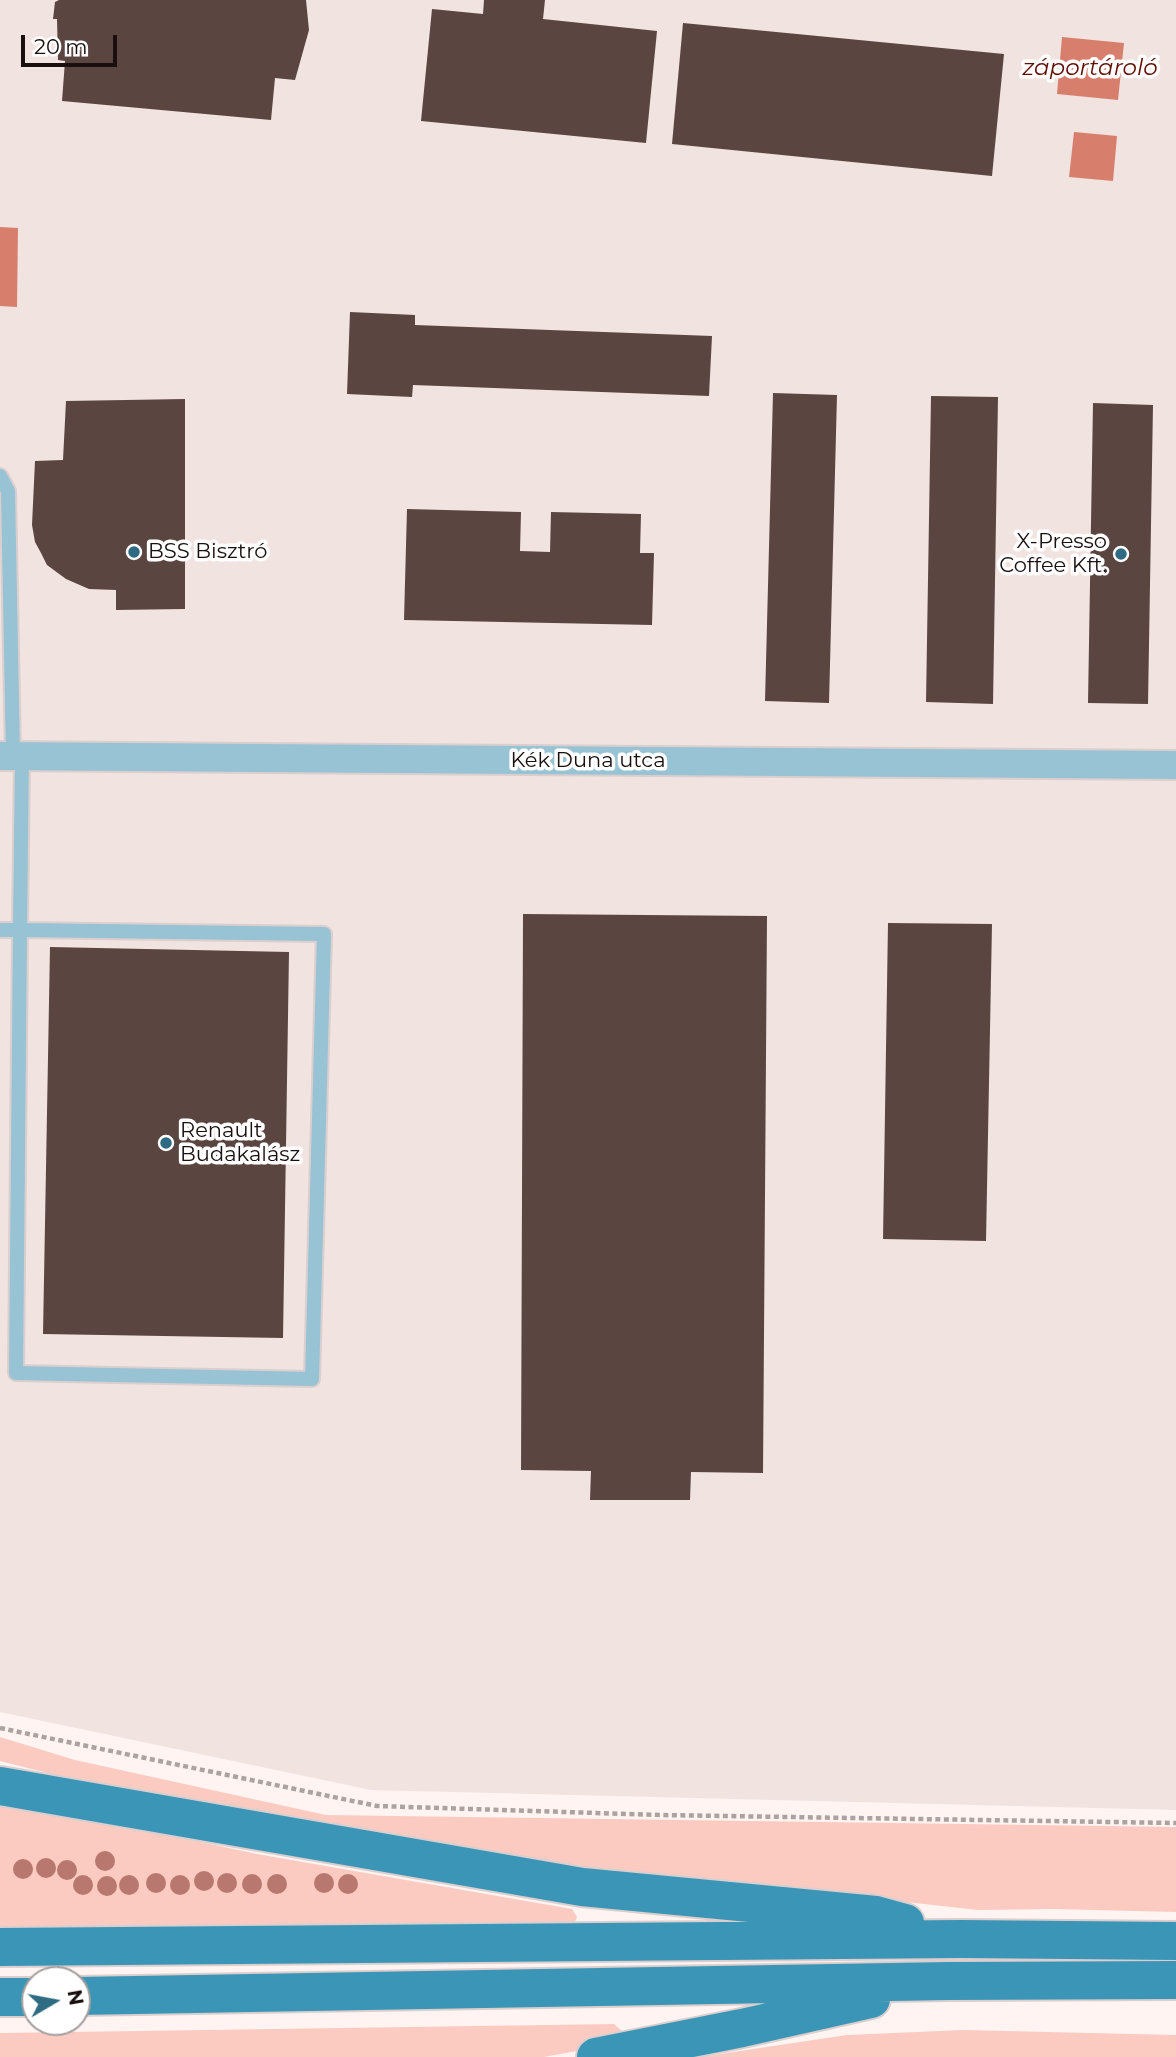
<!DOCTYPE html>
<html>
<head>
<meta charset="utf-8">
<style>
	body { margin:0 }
	#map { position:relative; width:1176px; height:2057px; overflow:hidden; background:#fff4f2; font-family:Montserrat,sans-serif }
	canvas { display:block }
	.north { position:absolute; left:21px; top:1966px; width:70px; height:70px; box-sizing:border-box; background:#fff; border:2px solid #a39f9f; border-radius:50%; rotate:80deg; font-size:19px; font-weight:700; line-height:28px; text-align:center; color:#180f0e }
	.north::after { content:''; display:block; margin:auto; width:24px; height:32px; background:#2f6c83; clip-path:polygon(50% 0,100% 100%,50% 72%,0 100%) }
	.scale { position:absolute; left:21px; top:35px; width:96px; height:32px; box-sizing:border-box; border:4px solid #180f0e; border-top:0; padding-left:9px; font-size:21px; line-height:24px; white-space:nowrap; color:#180f0e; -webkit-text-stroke:5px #fff; paint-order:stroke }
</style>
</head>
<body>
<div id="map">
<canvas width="1176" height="2057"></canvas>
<div class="north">N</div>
<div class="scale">20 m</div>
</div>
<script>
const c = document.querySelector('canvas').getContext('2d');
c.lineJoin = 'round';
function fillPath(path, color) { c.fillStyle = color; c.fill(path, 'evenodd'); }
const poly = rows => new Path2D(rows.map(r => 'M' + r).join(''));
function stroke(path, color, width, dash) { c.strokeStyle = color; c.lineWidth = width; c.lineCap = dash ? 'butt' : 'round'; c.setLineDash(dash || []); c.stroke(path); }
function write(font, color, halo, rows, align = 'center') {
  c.font = font + ' Montserrat,sans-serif'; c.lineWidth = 7; c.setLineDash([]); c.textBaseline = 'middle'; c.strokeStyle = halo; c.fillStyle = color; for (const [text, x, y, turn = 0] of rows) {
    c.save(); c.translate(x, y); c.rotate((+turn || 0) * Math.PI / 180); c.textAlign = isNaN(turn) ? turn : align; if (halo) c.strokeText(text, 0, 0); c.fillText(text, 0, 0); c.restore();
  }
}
const built = poly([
	[0,0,1176,0,1176,1810,371,1790,0,1712]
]);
const green = poly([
	[0,1737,75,1760,326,1815,1176,1827,1176,1912,1053,1909,978,1910,437,1850,111,1789,0,1761],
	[0,1799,257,1854,572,1909,577,1917,573,1927,0,1940],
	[614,2024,623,2032,615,2044,544,2057,0,2057,0,2033],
	[963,2030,1176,2035,1176,2057,700,2057,847,2035]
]);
const water = poly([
	[1062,37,1124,43,1118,100,1057,94],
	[1074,132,1117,136,1113,181,1069,177],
	[0,227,18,228,17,307,0,306]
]);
const building = poly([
	[59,0,306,0,309,30,295,80,275,78,271,120,62,101,65,61,58,60,57,19,53,19,55,2],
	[484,0,545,0,543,19,657,31,646,143,421,121,432,9,483,14],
	[683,23,1004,54,992,176,672,144],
	[350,312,415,315,415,325,712,336,709,396,413,385,412,397,347,394],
	[773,393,837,395,829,703,765,701],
	[931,396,998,397,993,704,926,702],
	[185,399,185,609,116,610,116,590,89,589,66,579,47,565,41,553,35,542,32,525,35,461,63,460,66,401],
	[1093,403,1153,405,1148,704,1088,703],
	[407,509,521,512,520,551,550,552,551,512,641,514,640,553,654,553,652,625,404,620],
	[523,914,767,916,763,1473,691,1472,690,1500,590,1500,591,1471,521,1470],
	[888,923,992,924,986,1241,883,1239],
	[50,947,289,952,283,1338,43,1334]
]);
const path = poly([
	[0,1728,377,1806,659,1815,1176,1823]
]);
const lane = poly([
	[0,476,8,491,13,756],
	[0,930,20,930,324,934,312,1379,16,1373,20,930,22,756]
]);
const street = poly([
	[0,756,1176,765]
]);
const primary = poly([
	[0,1786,582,1887,876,1915,905,1923],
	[0,1947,961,1939,1176,1941],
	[77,1996,949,1981,1176,1980],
	[0,1997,35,1997],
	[596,2057,742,2028,871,1999]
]);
const trees = [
	[105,1861],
	[46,1868],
	[23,1869],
	[67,1870],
	[204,1881],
	[156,1883],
	[227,1883],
	[324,1883],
	[252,1884],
	[277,1884],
	[348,1884],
	[83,1885],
	[129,1885],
	[180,1885],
	[107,1886]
];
const markers = [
	[134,552,7,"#2f6c83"],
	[1121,554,7,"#2f6c83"],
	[166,1143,7,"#2f6c83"]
];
const poiNames = [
	["X-Presso",1107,542,"right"],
	["Coffee Kft.",1107,566,"right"],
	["BSS Bisztró",148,552],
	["Renault",180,1131],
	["Budakalász",180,1155]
];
const streetNames = [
	["Kék Duna utca",588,761]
];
const waterNames = [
	["záportároló",1090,68]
];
fillPath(built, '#f1e3e0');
fillPath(green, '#fbcbc2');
fillPath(water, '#d87e6d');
fillPath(building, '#5a4541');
stroke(lane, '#dacfce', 18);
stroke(street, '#dacfce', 32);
stroke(primary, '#dacfce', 42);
stroke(path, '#aca2a0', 4.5, [5, 3.5]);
stroke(lane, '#98c3d5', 14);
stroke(street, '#98c3d5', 28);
stroke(primary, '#3a95b6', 38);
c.fillStyle = '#b9786f';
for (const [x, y] of trees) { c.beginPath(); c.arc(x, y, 10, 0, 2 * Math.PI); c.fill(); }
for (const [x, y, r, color] of markers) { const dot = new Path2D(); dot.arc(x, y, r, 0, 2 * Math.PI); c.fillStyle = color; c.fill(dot); stroke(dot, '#fff', 2.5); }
write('21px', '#180f0e', '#fff', poiNames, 'left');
write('21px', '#180f0e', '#fff', streetNames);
write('italic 23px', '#610f04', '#fff', waterNames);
</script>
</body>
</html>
